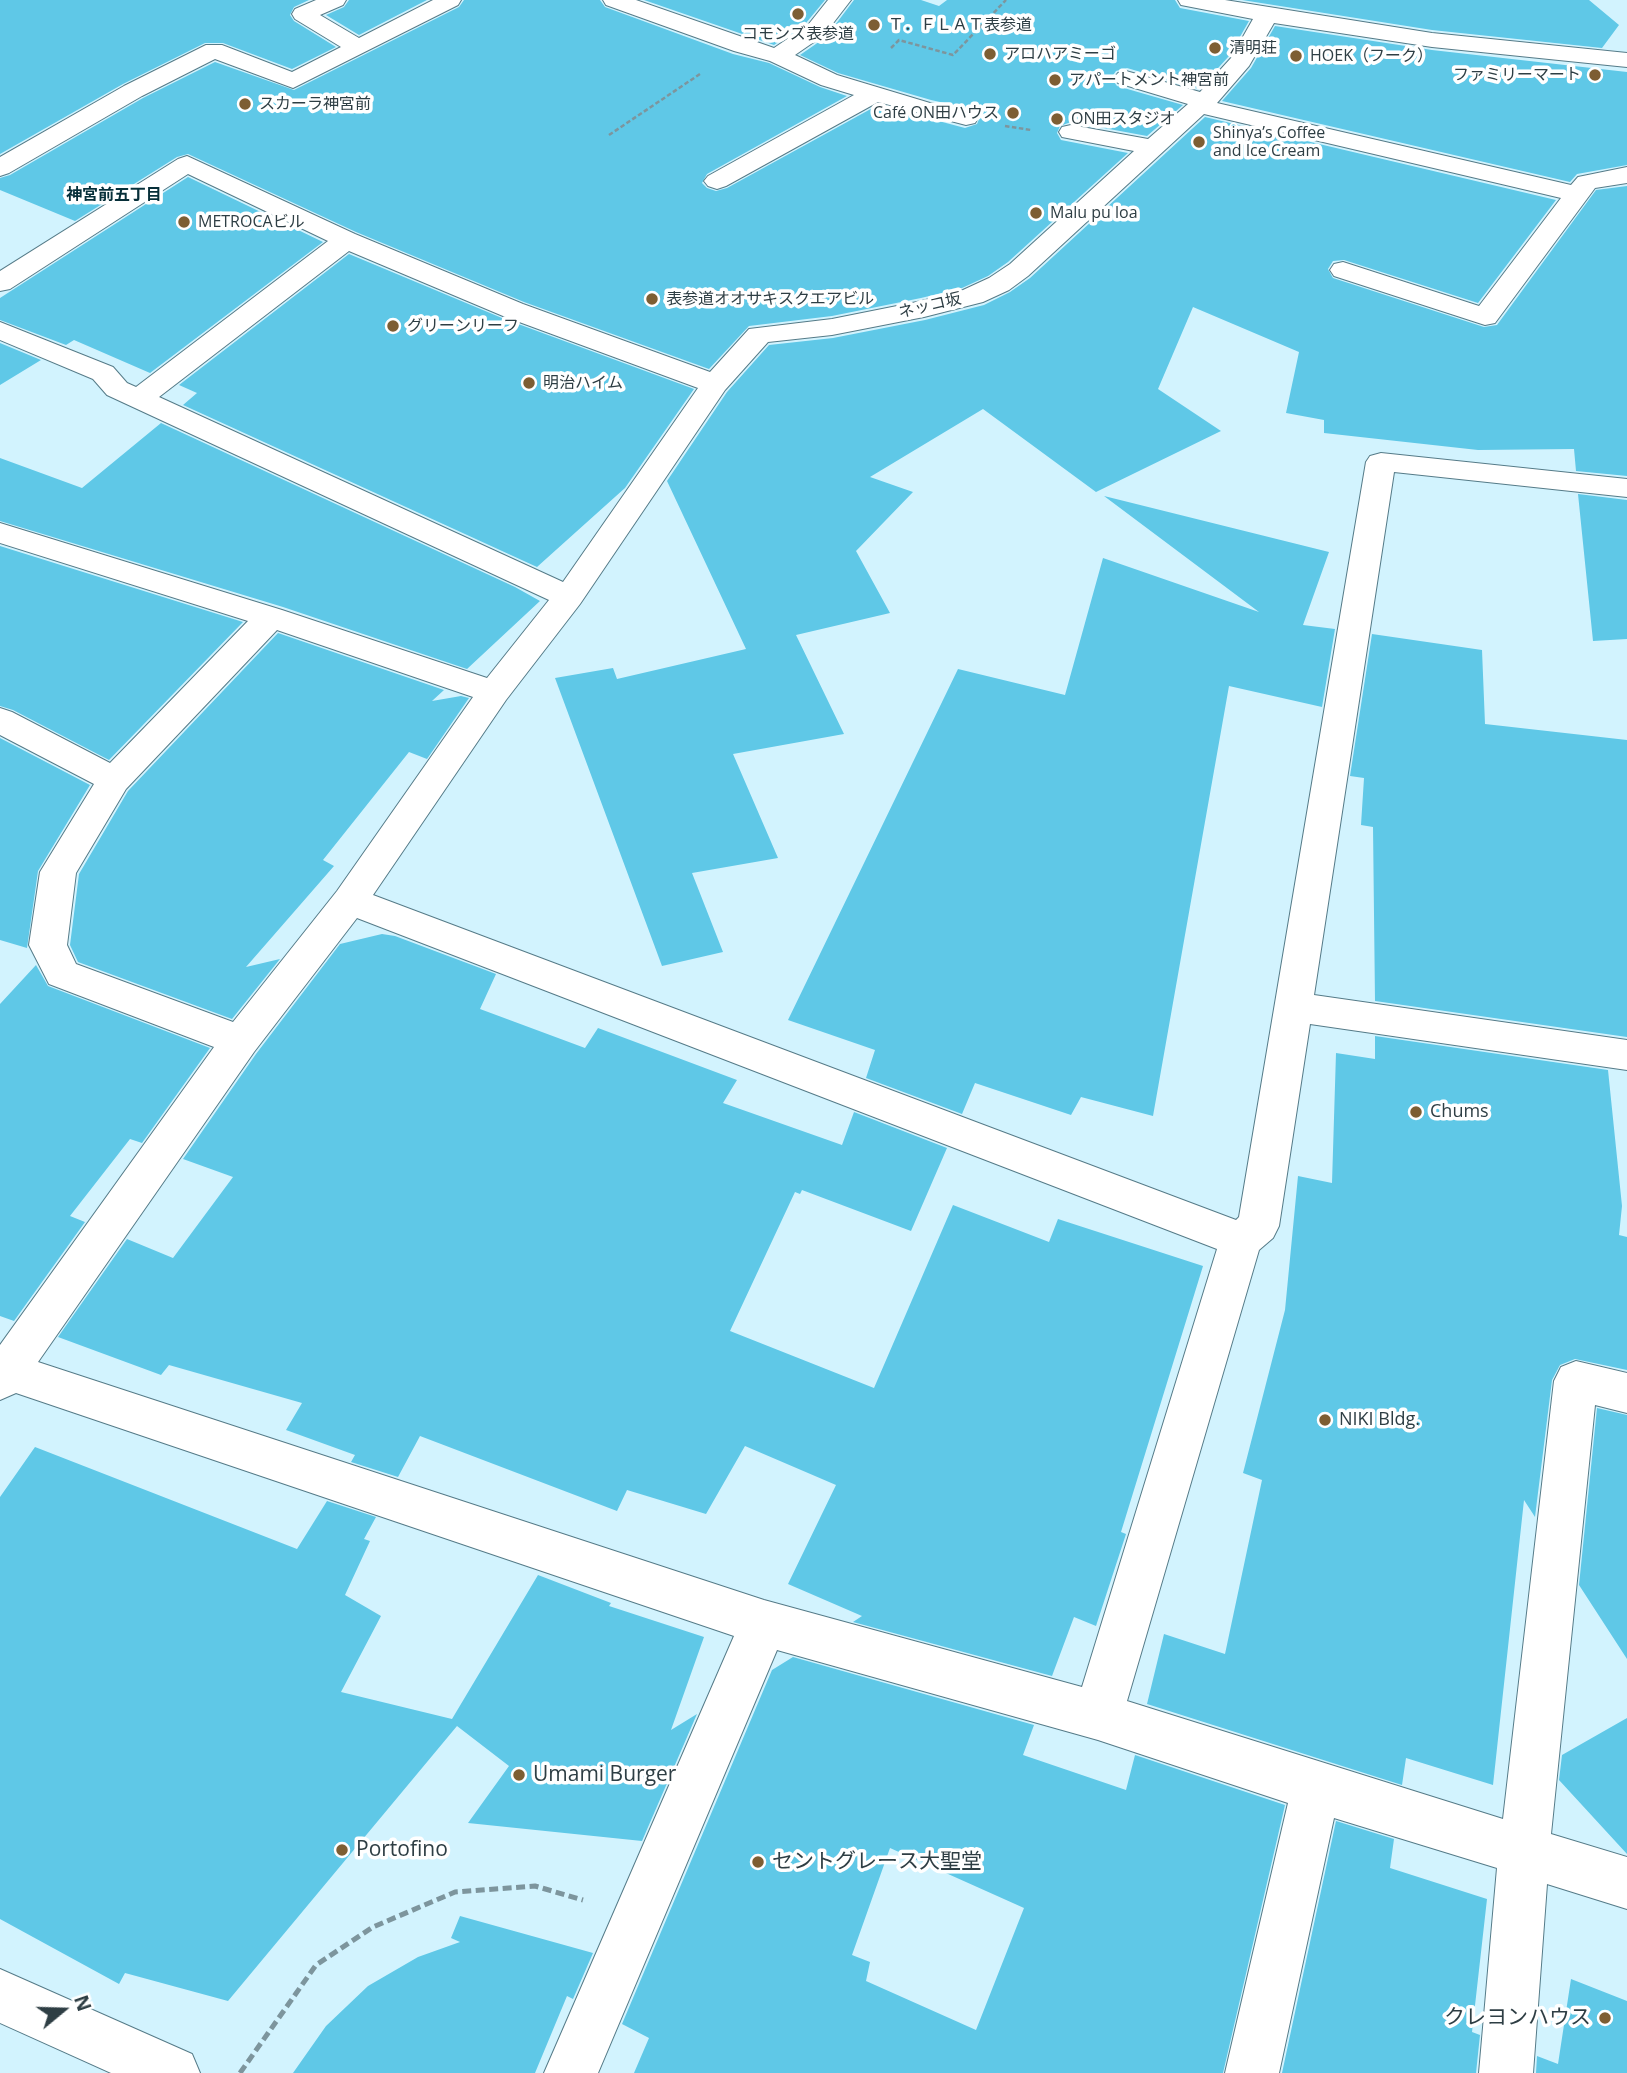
<!DOCTYPE html>
<html>
<head>
<meta charset="utf-8">
<style>
	body { margin:0 }
	#map { position:relative; width:1627px; height:2073px; overflow:hidden; background:#d2f3fe; font-family:"Open Sans",sans-serif }
	canvas { display:block }
	.north { position:absolute; left:28px; top:1975px; width:70px; height:70px; -webkit-text-stroke:5px #fff; paint-order:stroke; rotate:71deg; font-size:19px; font-weight:700; line-height:28px; text-align:center; color:#2e3e44 }
	.north::after { content:''; display:block; margin:auto; width:24px; height:32px; background:#2e3e44; clip-path:polygon(50% 0,100% 100%,50% 72%,0 100%) }
</style>
</head>
<body>
<div id="map">
<canvas width="1627" height="2073"></canvas>
<div class="north">N</div>
</div>
<script>
const c = document.querySelector('canvas').getContext('2d');
c.lineJoin = 'round';
function fillPath(path, color) { c.fillStyle = color; c.fill(path, 'evenodd'); }
const poly = rows => new Path2D(rows.map(r => 'M' + r).join(''));
function stroke(path, color, width, dash) { c.strokeStyle = color; c.lineWidth = width; c.lineCap = dash ? 'butt' : 'round'; c.setLineDash(dash || []); c.stroke(path); }
function write(font, color, halo, rows, align = 'center') {
  c.font = font + ' "Open Sans","Noto Sans JP",sans-serif'; c.lineWidth = 7; c.setLineDash([]); c.textBaseline = 'middle'; c.strokeStyle = halo; c.fillStyle = color; for (const [text, x, y, turn = 0] of rows) {
    c.save(); c.translate(x, y); c.rotate((+turn || 0) * Math.PI / 180); c.textAlign = isNaN(turn) ? turn : align; if (halo) c.strokeText(text, 0, 0); c.fillText(text, 0, 0); c.restore();
  }
}
const building = poly([
	[0,0,309,0,294,7,290,15,294,21,336,47,292,69,223,43,205,43,123,84,0,154],
	[349,0,427,0,359,35,326,15,344,7],
	[464,0,600,0,605,7,733,54,769,63,820,87,847,96,707,174,702,183,707,188,716,191,727,188,878,105,965,128,977,124,980,117,976,110,931,100,838,73,800,55,826,37,854,0,921,0,939,6,947,0,1175,0,1180,8,1249,21,1229,56,1199,89,1127,68,1116,71,1111,78,1117,86,1183,105,1147,136,1071,122,1060,126,1057,133,1061,140,1128,153,1008,262,988,276,962,288,921,298,832,316,749,326,709,369,524,302,356,232,188,154,177,157,75,221,0,190,0,178,10,175,143,98,215,62,294,90,459,7],
	[644,0,825,0,806,23,774,45],
	[1242,0,1589,0,1619,25,1602,48,1432,30],
	[1275,26,1432,50,1627,72,1627,165,1577,174,1570,182,1222,101,1251,68],
	[1205,117,1556,200,1478,303,1344,260,1333,261,1328,269,1333,278,1484,327,1497,325,1596,190,1627,186,1627,476,1576,471,1574,449,1478,450,1324,433,1324,420,1286,413,1299,352,1193,307,1158,389,1221,431,1096,492,983,409,870,477,913,492,856,551,890,613,796,635,844,734,733,754,778,858,692,873,723,952,662,966,555,678,613,668,617,679,746,649,667,481,727,392,769,345,833,338,925,320,984,305,1010,292,1030,278],
	[188,177,323,242,150,373,74,340,66,345,0,320,0,298],
	[349,254,502,318,694,389,625,488,537,567,183,405,197,393,179,385],
	[0,343,41,360,0,385],
	[161,423,515,587,540,601,467,669,283,607,0,521,0,458,82,488],
	[1578,494,1627,500,1627,639,1593,641],
	[1104,496,1329,552,1303,625,1335,629,1322,707,1229,686,1153,1116,1081,1097,1071,1115,975,1083,962,1114,866,1078,875,1050,788,1020,958,669,1065,695,1103,558,1259,612],
	[0,546,243,622,109,760,13,710,0,706],
	[278,633,444,690,432,701,461,696,469,698,427,759,409,752,323,860,334,866,246,967,280,959,232,1019,78,962,70,945,79,874,128,791],
	[1372,634,1482,650,1485,724,1627,740,1627,1037,1375,1001,1373,827,1361,825,1364,778,1350,776],
	[0,738,90,785,38,871,27,948,0,940],
	[382,934,395,936,496,974,480,1009,585,1048,598,1028,737,1080,723,1103,842,1145,854,1112,947,1148,911,1231,802,1190,800,1194,795,1192,730,1331,874,1388,953,1205,1049,1242,1058,1219,1203,1266,1121,1532,1126,1534,1096,1626,1074,1617,1052,1676,853,1622,862,1616,788,1584,836,1485,745,1446,706,1514,627,1490,617,1511,420,1436,398,1477,351,1462,355,1455,286,1430,302,1403,169,1365,161,1375,58,1337,127,1239,173,1258,233,1177,183,1159,256,1054,340,944],
	[36,965,48,986,210,1048,142,1143,130,1139,70,1216,85,1222,14,1321,0,1316,0,1004],
	[1375,1036,1608,1070,1622,1206,1619,1235,1627,1237,1627,1370,1575,1359,1560,1365,1552,1380,1535,1517,1524,1500,1493,1785,1406,1758,1402,1785,1147,1704,1164,1634,1225,1654,1262,1480,1243,1473,1285,1310,1298,1176,1332,1183,1336,1053,1375,1059],
	[1597,1408,1627,1415,1627,1659,1579,1585],
	[35,1447,297,1549,327,1501,376,1517,364,1539,370,1541,345,1595,381,1616,341,1692,452,1719,538,1575,611,1603,609,1606,704,1637,671,1730,697,1714,642,1841,468,1823,509,1766,457,1726,228,2001,125,1973,119,1984,0,1919,0,1497],
	[793,1657,1034,1725,1023,1755,1126,1790,1135,1755,1285,1805,1223,2073,634,2073,649,2038,622,2024,772,1670],
	[890,1848,1024,1908,976,2030,866,1981,870,1962,852,1955],
	[1627,1718,1627,1854,1559,1780,1562,1755],
	[1336,1821,1394,1839,1390,1868,1487,1899,1472,2032,1480,2035,1476,2073,1282,2073],
	[460,1916,593,1953,573,1999,567,1996,535,2073,293,2073,326,2026,368,1986,418,1957,460,1942,451,1938],
	[1571,1979,1627,2001,1627,2073,1536,2073,1537,2056,1558,2064]
]);
const pathFar1 = poly([
	[891,48,899,40,953,55,1006,0],
	[1005,126,1031,130],
	[609,135,700,74]
]);
const path = poly([
	[240,2073,316,1965,373,1927,455,1892,535,1886,583,1900]
]);
const minor = poly([
	[316,0,346,0,343,5,320,15,359,38,433,0,461,0,458,5,293,88,215,59,142,96,9,173,0,176,0,157,124,86,206,45,222,45,292,72,341,47,295,19,292,14,295,9,316,0],
	[603,0,636,0,774,48,808,25,828,0,851,0,824,35,795,55,837,75,930,103,975,113,978,118,975,123,966,125,878,102,726,186,717,189,708,186,704,181,708,176,854,95,821,85,770,61,734,51,606,5,603,0],
	[1178,0,1225,0,1432,33,1627,53,1627,67,1432,47,1274,23,1249,66,1217,103,1571,185,1578,177,1627,167,1627,183,1595,188,1495,323,1485,325,1334,276,1330,270,1334,264,1343,262,1479,306,1561,198,1204,114,1028,276,1009,290,983,302,924,317,832,335,768,342,725,390,580,604,506,700,373,895,1236,1220,1239,1217,1366,462,1370,456,1381,453,1627,479,1627,497,1394,472,1314,995,1627,1040,1627,1070,1310,1024,1279,1226,1273,1238,1259,1250,1127,1701,1503,1819,1554,1381,1561,1367,1576,1361,1627,1373,1627,1413,1595,1405,1551,1834,1627,1857,1627,1909,1547,1884,1533,2073,1479,2073,1497,1868,1334,1818,1279,2073,1225,2073,1288,1803,1098,1740,777,1650,598,2073,544,2073,734,1636,16,1393,0,1400,0,1345,214,1047,49,984,29,945,40,872,94,784,0,735,0,708,12,712,110,763,248,621,0,543,0,523,282,610,487,678,549,600,107,395,93,379,0,340,0,322,113,367,127,383,136,387,328,241,188,174,10,289,0,291,0,271,178,159,187,156,355,234,523,304,710,372,749,329,832,319,922,301,963,290,989,278,1010,264,1134,151,1062,137,1059,132,1062,127,1071,125,1148,139,1188,104,1118,83,1114,78,1118,73,1126,71,1200,92,1231,58,1253,19,1181,5,1178,0],
	[349,251,503,316,698,388,563,582,159,397,349,251],
	[277,630,473,697,337,891,233,1022,76,964,67,945,76,873,126,789,277,630],
	[357,918,1217,1249,1082,1687,764,1600,38,1362,254,1052,357,918],
	[0,1969,192,2054,200,2073,111,2073,0,2023,0,1969]
]);
const markers = [
	[798,14,7,"#7d5e33"],
	[874,25,7,"#7d5e33"],
	[1215,48,7,"#7d5e33"],
	[990,54,7,"#7d5e33"],
	[1296,56,7,"#7d5e33"],
	[1595,75,7,"#7d5e33"],
	[1055,80,7,"#7d5e33"],
	[245,104,7,"#7d5e33"],
	[1013,113,7,"#7d5e33"],
	[1057,119,7,"#7d5e33"],
	[1199,142,7,"#7d5e33"],
	[1036,213,7,"#7d5e33"],
	[184,222,7,"#7d5e33"],
	[652,299,7,"#7d5e33"],
	[393,326,7,"#7d5e33"],
	[529,383,7,"#7d5e33"],
	[1416,1112,7,"#7d5e33"],
	[1325,1420,7,"#7d5e33"],
	[519,1775,7,"#7d5e33"],
	[342,1850,7,"#7d5e33"],
	[758,1862,7,"#7d5e33"],
	[1605,2018,7,"#7d5e33"]
];
const farPoinames = [
	["Ｔ．ＦＬＡＴ表参道",888,25],
	["コモンズ表参道",798,34,"center"],
	["清明荘",1229,48],
	["アロハアミーゴ",1004,54],
	["HOEK（フーク）",1310,56],
	["ファミリーマート",1581,75,"right"],
	["アパートメント神宮前",1069,80],
	["スカーラ神宮前",259,104],
	["Café ON田ハウス",999,113,"right"],
	["ON田スタジオ",1071,119],
	["Shinya’s Coffee",1213,133],
	["and Ice Cream",1213,151],
	["Malu pu loa",1050,213],
	["METROCAビル",198,222],
	["表参道オオサキスクエアビル",666,299],
	["グリーンリーフ",407,326],
	["明治ハイム",543,383]
];
const farNeighbourhoodnames = [
	["神宮前五丁目",114,195]
];
const farStreetnames = [
	["ネッコ坂",930,306,-13]
];
const poiNames = [
	["Chums",1430,1112],
	["NIKI Bldg.",1339,1420]
];
const nearPoinames = [
	["Umami Burger",533,1775],
	["Portofino",356,1850],
	["セントグレース大聖堂",772,1862],
	["クレヨンハウス",1591,2018,"right"]
];
fillPath(building, '#5fc8e7');
stroke(minor, '#557b88', 2);
stroke(pathFar1, '#7d959d', 2.5, [4.5, 2.5]);
stroke(path, '#7d959d', 5, [9, 4.5]);
fillPath(minor, '#fff');
for (const [x, y, r, color] of markers) { const dot = new Path2D(); dot.arc(x, y, r, 0, 2 * Math.PI); c.fillStyle = color; c.fill(dot); stroke(dot, '#fff', 2.5); }
write('16px', '#2e3e44', '#fff', farPoinames, 'left');
write('bold 16px', '#062f39', '#fff', farNeighbourhoodnames);
write('16px', '#2e3e44', '#fff', farStreetnames);
write('18px', '#2e3e44', '#fff', poiNames, 'left');
write('21px', '#2e3e44', '#fff', nearPoinames, 'left');
</script>
</body>
</html>
